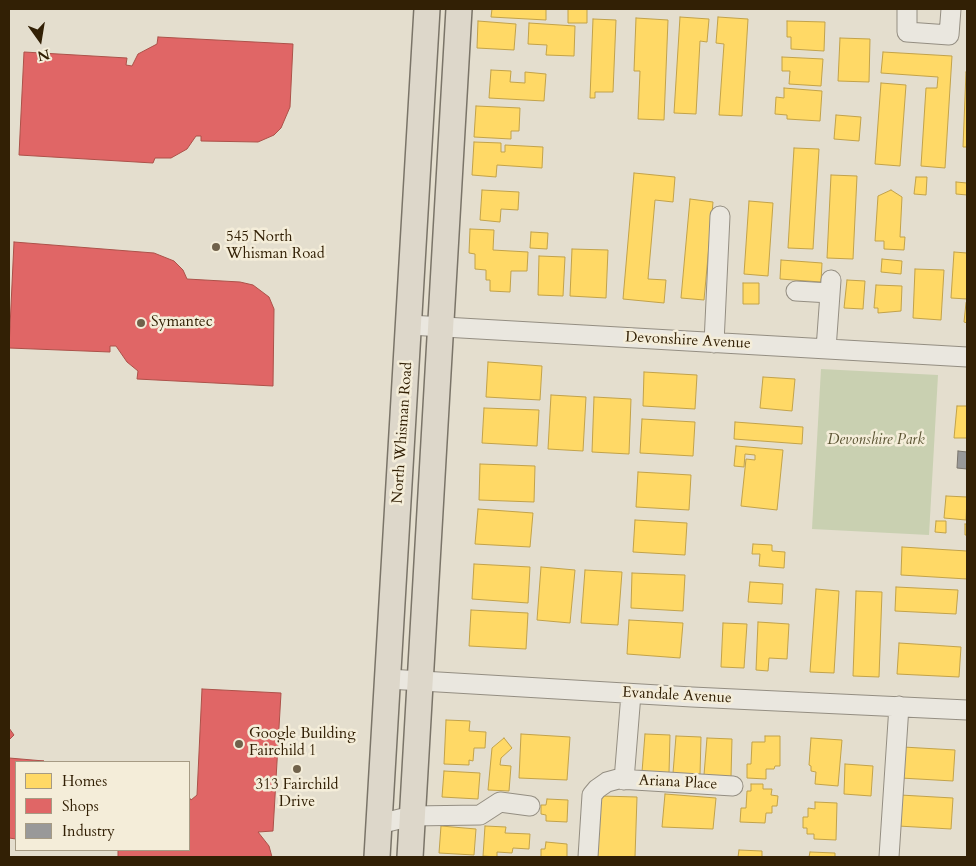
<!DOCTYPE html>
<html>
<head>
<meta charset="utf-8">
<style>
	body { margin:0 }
	#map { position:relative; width:976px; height:866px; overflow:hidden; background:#e4dece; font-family:Cardo,serif }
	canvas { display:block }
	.frame { position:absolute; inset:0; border:10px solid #322005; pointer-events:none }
	.legend { position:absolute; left:15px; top:761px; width:175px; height:90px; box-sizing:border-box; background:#f4edd9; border:1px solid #a69b84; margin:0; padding:6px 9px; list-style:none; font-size:15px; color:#322005 }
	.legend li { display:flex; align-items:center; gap:10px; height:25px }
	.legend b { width:25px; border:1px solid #a69b84 }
	.north { position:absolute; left:15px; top:15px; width:50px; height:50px; -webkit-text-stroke:4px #f4edd9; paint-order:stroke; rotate:167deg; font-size:14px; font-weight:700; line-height:20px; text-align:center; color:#322005 }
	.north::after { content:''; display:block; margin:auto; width:18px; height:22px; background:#322005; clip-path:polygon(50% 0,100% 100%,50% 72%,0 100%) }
</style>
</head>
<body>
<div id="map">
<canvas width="976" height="866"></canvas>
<div class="frame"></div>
<ul class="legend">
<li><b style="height:14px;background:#ffd966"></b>Homes</li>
<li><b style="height:14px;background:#e06666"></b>Shops</li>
<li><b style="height:14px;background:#999"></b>Industry</li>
</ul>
<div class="north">N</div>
</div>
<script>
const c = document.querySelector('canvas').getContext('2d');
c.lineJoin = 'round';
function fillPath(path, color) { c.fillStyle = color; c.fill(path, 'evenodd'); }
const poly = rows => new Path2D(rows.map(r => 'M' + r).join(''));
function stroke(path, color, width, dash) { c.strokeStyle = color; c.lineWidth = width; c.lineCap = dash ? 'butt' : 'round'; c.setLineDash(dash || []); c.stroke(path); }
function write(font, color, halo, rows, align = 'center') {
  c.font = font + ' Cardo,serif'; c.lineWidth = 5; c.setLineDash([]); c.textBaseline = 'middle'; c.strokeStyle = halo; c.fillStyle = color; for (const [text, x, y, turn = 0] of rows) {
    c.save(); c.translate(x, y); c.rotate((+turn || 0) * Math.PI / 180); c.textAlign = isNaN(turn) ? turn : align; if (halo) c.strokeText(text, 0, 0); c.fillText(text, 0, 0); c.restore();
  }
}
const green = poly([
	[821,369,938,375,929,535,812,529]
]);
const homes = poly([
	[492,9,546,9,546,20,491,17,492,9],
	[568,9,587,9,587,23,568,23,568,9],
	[680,17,709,19,707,42,700,41,696,114,674,113,680,17],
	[718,17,748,19,742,116,719,115,724,44,716,43,718,17],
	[636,18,668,20,664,120,638,119,640,71,634,71,636,18],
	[593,19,616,20,613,92,595,92,595,98,590,98,593,19],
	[478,21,516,24,514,50,477,48,478,21],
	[787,21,825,22,824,51,791,49,791,37,787,37,787,21],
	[529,23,575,26,574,56,546,55,547,45,528,44,529,23],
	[840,38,870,39,869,82,838,81,840,38],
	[883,52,952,56,945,168,921,166,926,88,937,88,938,77,881,73,883,52],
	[782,57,823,59,821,86,789,84,790,71,782,71,782,57],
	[491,70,511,71,510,82,525,83,525,72,546,74,544,101,489,98,491,70],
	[966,72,967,72,967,147,963,147,966,72],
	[881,83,906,85,900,166,875,164,881,83],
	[784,88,822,91,820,121,787,119,787,115,775,114,776,97,784,98,784,88],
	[476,106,520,108,519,131,511,131,511,139,474,137,476,106],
	[836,115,861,117,859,141,834,139,836,115],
	[474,142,501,143,501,152,505,152,505,145,543,147,542,168,497,165,496,177,472,175,474,142],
	[794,148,819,149,813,249,788,248,794,148],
	[634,173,675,177,673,202,655,200,648,279,666,280,664,303,623,299,634,173],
	[831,175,857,176,853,259,827,258,831,175],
	[916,177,927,177,926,195,914,194,916,177],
	[956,182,967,183,967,195,956,194,956,182],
	[482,190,519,192,518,210,501,209,500,222,480,220,482,190],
	[891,190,902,197,900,237,905,237,904,250,884,249,884,241,875,241,878,196,891,190],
	[690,199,713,202,704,300,681,298,690,199],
	[749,201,773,203,768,276,744,274,749,201],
	[470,229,494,230,493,250,528,252,527,271,511,271,510,292,490,291,490,280,486,280,486,270,475,269,475,254,469,253,470,229],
	[531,232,548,233,547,249,530,248,531,232],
	[572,249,608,250,606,298,570,296,572,249],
	[954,252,967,253,967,299,951,298,954,252],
	[539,256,565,257,563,296,538,295,539,256],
	[882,259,902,261,901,274,881,272,882,259],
	[781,260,822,263,821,282,780,279,781,260],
	[915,269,944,270,941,320,913,318,915,269],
	[847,280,865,281,863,309,844,308,847,280],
	[743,283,759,283,759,304,743,304,743,283],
	[876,285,902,286,901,311,878,313,878,308,874,308,876,285],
	[966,303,967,304,967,323,964,322,966,303],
	[488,362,542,366,540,400,486,397,488,362],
	[644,372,697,375,695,409,643,406,644,372],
	[763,377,795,379,792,411,760,408,763,377],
	[551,395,586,397,583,451,548,449,551,395],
	[594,397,631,399,629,454,592,452,594,397],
	[957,406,967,406,967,438,954,438,957,406],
	[484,408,539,410,537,446,482,443,484,408],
	[642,419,695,422,693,456,640,453,642,419],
	[735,422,803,427,802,444,734,439,735,422],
	[736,446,783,450,777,510,741,506,746,459,755,460,755,455,745,454,744,467,734,466,736,446],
	[480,464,535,466,534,502,479,500,480,464],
	[638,472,691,475,689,510,636,507,638,472],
	[946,496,967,497,966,520,944,518,946,496],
	[478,509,533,513,530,547,475,544,478,509],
	[635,520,687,523,685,555,633,552,635,520],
	[936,521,946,521,946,533,935,532,936,521],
	[965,524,967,524,967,535,965,535,965,524],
	[753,544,772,545,772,551,785,552,784,568,759,566,760,554,752,554,753,544],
	[902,547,967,551,967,579,901,575,902,547],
	[474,564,530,567,528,603,472,599,474,564],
	[541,567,575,570,570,623,537,620,541,567],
	[585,570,622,572,618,625,581,623,585,570],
	[632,573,685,575,683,611,631,608,632,573],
	[750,582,783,584,782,604,748,602,750,582],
	[896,587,958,590,956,614,895,611,896,587],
	[816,589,839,591,834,673,810,672,816,589],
	[856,591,882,592,879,677,853,676,856,591],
	[471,610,528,613,526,649,469,646,471,610],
	[629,620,683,623,680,658,627,654,629,620],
	[758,622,789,624,787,659,769,658,768,671,756,670,758,622],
	[723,623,747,624,744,668,721,667,723,623],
	[899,643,961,647,959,677,897,674,899,643],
	[446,720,470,721,469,731,486,732,485,748,474,748,473,761,469,760,469,765,444,764,446,720],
	[521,734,570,737,567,780,519,778,521,734],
	[645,734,670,735,669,773,642,772,645,734],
	[676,736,701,737,700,775,673,773,676,736],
	[765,736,780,736,780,766,775,766,774,769,766,769,766,779,747,778,747,764,751,764,752,742,765,742,765,736],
	[504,738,512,748,501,758,500,765,511,766,509,791,488,790,492,748,504,738],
	[707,738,732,739,731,777,704,775,707,738],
	[811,738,842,740,838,786,815,784,816,772,811,771,811,766,809,765,811,738],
	[903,747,955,750,953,781,901,778,903,747],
	[845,764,873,766,871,796,844,794,845,764],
	[444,771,480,773,478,799,442,797,444,771],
	[751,784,763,784,763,789,772,789,771,795,778,796,777,806,772,806,772,813,766,813,765,823,740,822,741,808,746,808,747,791,751,791,751,784],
	[665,794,716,798,713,829,662,827,665,794],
	[900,795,953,798,951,829,898,826,900,795],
	[601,796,637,797,635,857,596,857,601,796],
	[547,799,568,800,567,822,546,821,546,815,541,814,541,805,546,805,547,799],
	[815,802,837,803,836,840,814,839,814,834,807,834,807,828,803,828,803,817,808,817,808,808,815,809,815,802],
	[441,826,476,829,474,855,439,853,441,826],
	[485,826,506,827,505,833,530,834,529,849,513,848,512,853,497,852,497,857,483,856,485,826],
	[546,842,567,844,567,857,541,857,541,849,545,849,546,842],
	[739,850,762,851,762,857,738,857,739,850],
	[810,852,835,853,835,857,809,857,810,852]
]);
const shops = poly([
	[158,37,293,44,290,107,281,128,274,135,258,142,201,141,201,136,196,136,187,149,171,158,155,158,153,163,19,155,24,52,127,58,126,65,132,66,138,54,157,44,158,37],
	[14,242,154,253,174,261,183,270,187,279,240,282,253,285,269,297,274,309,273,386,137,379,138,371,127,362,116,346,110,346,110,352,9,348,14,242],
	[202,689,281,693,273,831,258,832,269,846,272,857,118,857,118,850,189,850,189,797,191,800,197,795,202,689],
	[9,728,14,735,9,740,9,728],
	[9,758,44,761,16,762,16,839,9,838,9,758]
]);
const industry = poly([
	[958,451,967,452,967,469,957,468,958,451]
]);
const minor = poly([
	[907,9,907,32,949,35,951,9],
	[796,291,830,293],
	[409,325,967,357],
	[714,343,720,216],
	[826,349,831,280],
	[388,679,692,697,967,710],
	[624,780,631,694],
	[379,824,412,816,480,815,500,802,530,806],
	[588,857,592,795,597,789,607,782,618,779,733,786],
	[889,857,899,706]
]);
const major = poly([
	[377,857,427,9],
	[410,857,459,9]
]);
const markers = [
	[216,247,5,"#70624b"],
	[141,323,5,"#70624b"],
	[239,744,5,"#70624b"],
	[297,769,5,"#70624b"]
];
const poiNames = [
	["545 North",226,238],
	["Whisman Road",226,255],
	["Symantec",151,323],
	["Google Building",249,735],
	["Fairchild 1",249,752],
	["313 Fairchild",297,786,"center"],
	["Drive",297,803,"center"]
];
const streetNames = [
	["Devonshire Avenue",688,341,3],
	["North Whisman Road",403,433,-86],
	["Evandale Avenue",677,696,3],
	["Ariana Place",678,783,3]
];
const parkNames = [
	["Devonshire Park",876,441]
];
fillPath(green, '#c9d0b1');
fillPath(homes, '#ffd966');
stroke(homes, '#c2a249', 1);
fillPath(shops, '#e06666');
stroke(shops, '#ac5149', 1);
fillPath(industry, '#999');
stroke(industry, '#7a756d', 1);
stroke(minor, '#948e82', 21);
stroke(major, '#7a7468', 28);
stroke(minor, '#eae7df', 19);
stroke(major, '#ddd7ca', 25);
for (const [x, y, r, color] of markers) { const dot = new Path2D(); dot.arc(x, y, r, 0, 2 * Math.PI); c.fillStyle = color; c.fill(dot); stroke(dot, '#f4edd9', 2); }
write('15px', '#322005', '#f4edd9', poiNames, 'left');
write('15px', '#322005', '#f4edd9', streetNames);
write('italic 15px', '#595231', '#f4edd9', parkNames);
</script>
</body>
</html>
